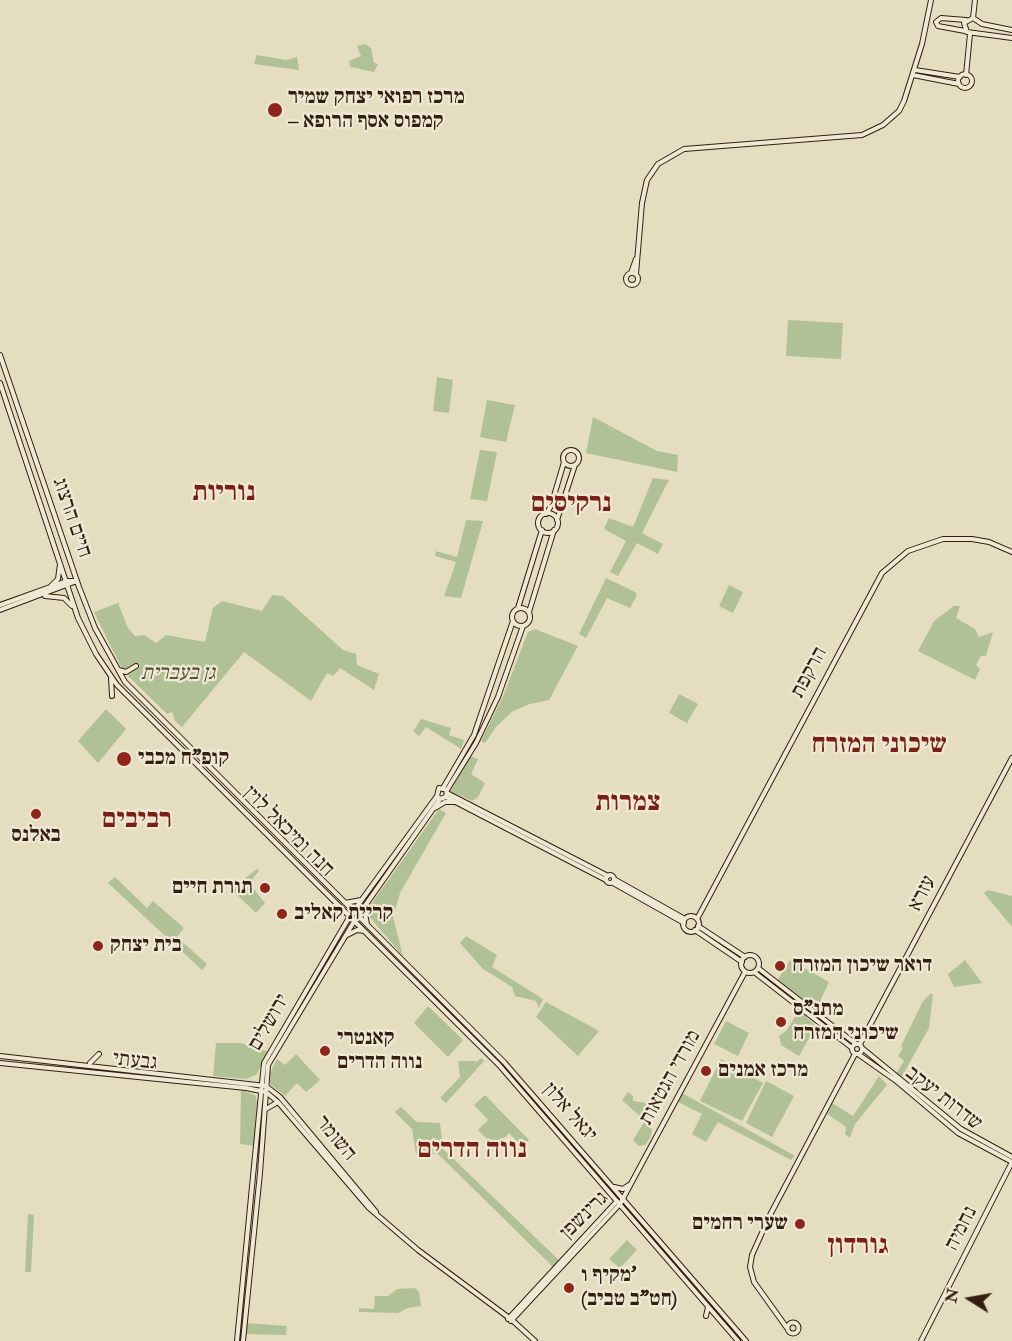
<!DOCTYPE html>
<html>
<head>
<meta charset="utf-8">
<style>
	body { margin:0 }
	#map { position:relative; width:1012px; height:1341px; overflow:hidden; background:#e5ddbf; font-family:"IM FELL Double Pica",serif }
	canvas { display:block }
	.north { position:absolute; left:940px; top:1269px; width:60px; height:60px; -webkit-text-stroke:4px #eee9d5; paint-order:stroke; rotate:281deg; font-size:16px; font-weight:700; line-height:24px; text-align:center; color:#351e0f }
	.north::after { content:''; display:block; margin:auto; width:21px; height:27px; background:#351e0f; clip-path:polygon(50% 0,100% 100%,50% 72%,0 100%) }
</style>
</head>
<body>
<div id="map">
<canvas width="1012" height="1341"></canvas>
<div class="north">N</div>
</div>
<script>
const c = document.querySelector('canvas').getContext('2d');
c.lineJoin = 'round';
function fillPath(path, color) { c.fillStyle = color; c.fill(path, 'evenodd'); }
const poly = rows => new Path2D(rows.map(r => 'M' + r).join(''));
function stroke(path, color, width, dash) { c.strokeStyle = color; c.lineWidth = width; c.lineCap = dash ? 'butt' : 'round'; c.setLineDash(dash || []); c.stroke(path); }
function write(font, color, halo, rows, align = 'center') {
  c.font = font + ' "IM FELL Double Pica","Frank Ruhl Libre",serif'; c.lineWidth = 4.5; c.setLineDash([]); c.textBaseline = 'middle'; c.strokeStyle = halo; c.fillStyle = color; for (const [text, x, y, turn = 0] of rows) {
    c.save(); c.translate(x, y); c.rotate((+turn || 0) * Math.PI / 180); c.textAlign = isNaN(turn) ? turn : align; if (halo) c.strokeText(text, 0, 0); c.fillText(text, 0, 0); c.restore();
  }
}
const green = poly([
	[365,44,371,48,374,63,378,64,374,72,350,67,349,61,361,56,357,46],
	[257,55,286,60,297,57,299,70,254,64],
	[788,320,843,323,841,359,786,356],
	[437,377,453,380,449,413,433,411],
	[487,400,515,405,506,442,480,437],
	[593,417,657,451,678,455,677,472,586,453],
	[480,450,497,452,487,501,470,499],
	[653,478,669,480,642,533,663,544,658,554,637,543,618,576,610,572,626,541,604,529,609,518,633,527],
	[466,520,483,521,461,598,444,596,456,562,435,556,436,551,457,557],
	[606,578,635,592,637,595,630,608,607,598,586,638,579,634],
	[729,585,743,592,733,613,719,606],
	[272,595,283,596,343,650,356,654,357,665,379,674,374,690,340,668,333,676,327,673,311,701,244,652,182,727,175,721,172,712,167,714,123,671,94,612,118,603,128,628,135,636,144,635,156,643,166,635,205,642,213,608,222,601,262,611],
	[954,606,960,606,956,618,975,629,979,637,993,632,986,656,981,656,976,665,980,669,975,680,918,651,934,621],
	[535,629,578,646,549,700,530,704,513,711,496,727,485,743,481,741,504,694,528,632],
	[679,694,698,704,687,723,669,713],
	[106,709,126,729,98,763,78,741],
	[421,719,451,728,449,735,464,740,461,749,426,727,419,736,413,731],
	[470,756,478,759,471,774,485,783,478,797,472,801,450,791],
	[439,809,446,813,400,893,393,917,403,956,367,914,367,910],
	[257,869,259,871,249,883,265,903,256,913,231,889],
	[115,877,147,908,153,901,184,928,177,937,207,964,202,970,108,883],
	[988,890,1012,896,1012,927,984,893],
	[466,936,497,955,492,967,543,999,539,1008,536,1001,515,996,512,987,483,969,460,943],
	[790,960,829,982,821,999,823,1014,777,981],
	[965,960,982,983,954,987,948,974],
	[930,994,933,994,929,1028,901,1078,896,1074,904,1061,898,1056,903,1048,901,1046,923,1001],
	[546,1002,599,1031,578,1056,536,1017],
	[428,1006,463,1040,448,1057,414,1023],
	[799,1010,816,1026,799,1056,781,1045,779,1036,787,1030],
	[726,1021,749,1033,738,1056,714,1044],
	[216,1043,241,1043,269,1052,256,1075,246,1079,213,1076],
	[296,1054,320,1080,306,1092,297,1083,285,1096,270,1084,270,1073,277,1059,285,1065],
	[481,1058,484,1061,446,1103,440,1098,460,1077,458,1061,477,1061,469,1069],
	[721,1059,763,1083,742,1121,700,1101],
	[879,1076,887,1085,855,1124,850,1138,845,1134,846,1127,826,1113,832,1103,853,1116],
	[766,1081,794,1096,772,1137,746,1123],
	[241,1090,255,1095,257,1102,254,1146,240,1144],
	[628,1092,633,1096,633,1101,654,1104,645,1121,652,1130,650,1138,645,1145,639,1146,633,1140,645,1121,622,1100],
	[682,1093,795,1156,791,1160,718,1122,706,1142,692,1134,702,1114,678,1102],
	[485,1095,529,1140,522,1147,509,1133,495,1147,478,1130,488,1120,474,1105],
	[401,1107,417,1122,440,1123,443,1149,561,1262,555,1269,438,1154,416,1154,412,1129,395,1112],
	[28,1214,34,1215,31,1272,25,1272],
	[627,1240,637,1250,620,1268,609,1259],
	[415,1288,419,1292,421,1306,408,1308,398,1313,359,1312,359,1308,374,1309,375,1296,388,1296,397,1289],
	[246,1323,287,1326,286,1335,245,1334]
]);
const secondary = poly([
	[973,18,964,23,967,32,1012,38],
	[973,18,982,24,1012,30],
	[973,18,975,0],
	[965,31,938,26,936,22,941,18,966,20],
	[915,70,960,77],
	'958 81a7 7 0 1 1 14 0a7 7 0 1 1-14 0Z',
	[913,75,959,84],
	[966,75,970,34],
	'626 279a6 6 0 1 1 12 0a6 6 0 1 1-12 0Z',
	[631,273,636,259],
	[636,274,642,203,647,180,658,164,684,149,862,135,883,125,899,111,904,101,922,44,931,0],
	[0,355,79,587,95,628,125,682,504,1062,746,1341],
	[0,383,78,618,96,654,117,685,499,1065,738,1341],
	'563 458a8 8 0 1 1 16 0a8 8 0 1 1-16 0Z',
	'538 523a10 10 0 1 1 20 0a10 10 0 1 1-20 0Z',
	[546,514,551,506,564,462],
	[557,520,575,465],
	[51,586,58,579,60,564],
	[45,596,64,598,72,606],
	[0,605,67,581,76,581],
	'512 617a9 9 0 1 1 18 0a9 9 0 1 1-18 0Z',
	[518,608,542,530],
	[0,610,77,581],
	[529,612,554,530],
	[119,670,126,672,136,666],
	[111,678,112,696],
	[443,788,474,735,513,621],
	[447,790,439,788,437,796,440,799,446,797,447,790,476,743,498,697,523,626],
	[447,793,608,876],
	[446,797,606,880],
	[435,808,445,802,456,802],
	'606 879a4 4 0 1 1 8 0a4 4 0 1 1-8 0Z',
	[614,879,685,919],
	[613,883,684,923],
	[345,903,361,900],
	[364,908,367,924],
	'683 924a8 8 0 1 1 16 0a8 8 0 1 1-16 0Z',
	[697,919,882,573,908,551,943,539,972,539,989,542,1012,552],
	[698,926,745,957],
	[695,930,742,962],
	[347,935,357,930,364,931],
	'741 964a9 9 0 1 1 18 0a9 9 0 1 1-18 0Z',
	[758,968,856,1044],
	[754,972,852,1048],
	'852 1049a5 5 0 1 1 10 0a5 5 0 1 1-10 0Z',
	[860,1044,1012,758],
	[862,1048,961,1129,1012,1157],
	[858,1054,895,1080,958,1133,1012,1162],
	[0,1056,266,1086,280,1097,376,1212],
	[0,1063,246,1088,266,1092,278,1102,369,1208,418,1250,512,1320,535,1341],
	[90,1063,99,1054],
	[266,1109,278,1102],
	[614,1187,623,1189,629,1185],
	[706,1316,708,1307],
	[508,1319,617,1201],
	[511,1321,620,1204,745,972],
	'787.5 1328a5.5 5.5 0 1 1 11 0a5.5 5.5 0 1 1-11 0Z',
	[787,1328,754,1282,750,1267,752,1255,770,1215,855,1054],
	[237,1341,264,1063,350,916,437,796],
	[243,1341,260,1173,268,1065,355,920,440,799],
	[921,1341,1012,1162]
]);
const markers = [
	[275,110,8,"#8f2418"],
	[124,759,8,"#8f2418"],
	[36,814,6,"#8f2418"],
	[265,888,6,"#8f2418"],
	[282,914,6,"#8f2418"],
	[98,946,6,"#8f2418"],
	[780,966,6,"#8f2418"],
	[781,1022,6,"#8f2418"],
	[325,1051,6,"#8f2418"],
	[706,1071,6,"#8f2418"],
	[800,1224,6,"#8f2418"],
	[569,1288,6,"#8f2418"]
];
const poiNames = [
	["מרכז רפואי יצחק שמיר",288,98],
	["– קמפוס אסף הרופא",288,122],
	["קופ\"ח מכבי",138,759],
	["באלנס",36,836,"center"],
	["תורת חיים",253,888,"right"],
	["קריית קאליב",294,914],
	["בית יצחק",110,946],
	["דואר שיכון המזרח",792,966],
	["מתנ\"ס",793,1010],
	["שיכוני המזרח",793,1034],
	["קאנטרי",337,1039],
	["נווה הדרים",337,1063],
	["מרכז אמנים",718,1071],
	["שערי רחמים",788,1224,"right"],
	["מקיף ו'",581,1276],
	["(חט\"ב טביב)",581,1300]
];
const streetNames = [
	["חיים הרצוג",71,518,71],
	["הרקפת",810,673,-62],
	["חנה ומיכאל לוין",288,832,45],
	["עזרא",923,894,-62],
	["ירושלים",270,1023,-60],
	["גבעתי",135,1062,6],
	["מורדי הגטאות",671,1078,-61],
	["שדרות יעקב",943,1099,38],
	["יגאל אלון",569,1113,49],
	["השומר",335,1139,50],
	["גרינשפן",585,1216,-45],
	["נחמיה",962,1229,-63]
];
const parkNames = [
	["גן בעברית",178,674]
];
const districtNames = [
	["נוריות",224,494],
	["נרקיסים",571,505],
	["שיכוני המזרח",879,746],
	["צמרות",628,804],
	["רביבים",137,821],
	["נווה הדרים",472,1151],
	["גורדון",858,1247]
];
fillPath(green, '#b0c295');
stroke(secondary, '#351e0f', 6);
stroke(secondary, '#eee9d5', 4);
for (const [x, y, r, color] of markers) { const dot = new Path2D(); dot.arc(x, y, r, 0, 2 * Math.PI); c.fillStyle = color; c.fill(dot); stroke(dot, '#eee9d5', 2); }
write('bold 21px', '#351e0f', '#eee9d5', poiNames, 'left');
write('21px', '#351e0f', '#eee9d5', streetNames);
write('italic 21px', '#5a4f37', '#eee9d5', parkNames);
write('bold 27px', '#7a1f14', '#eee9d5', districtNames);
</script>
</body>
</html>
